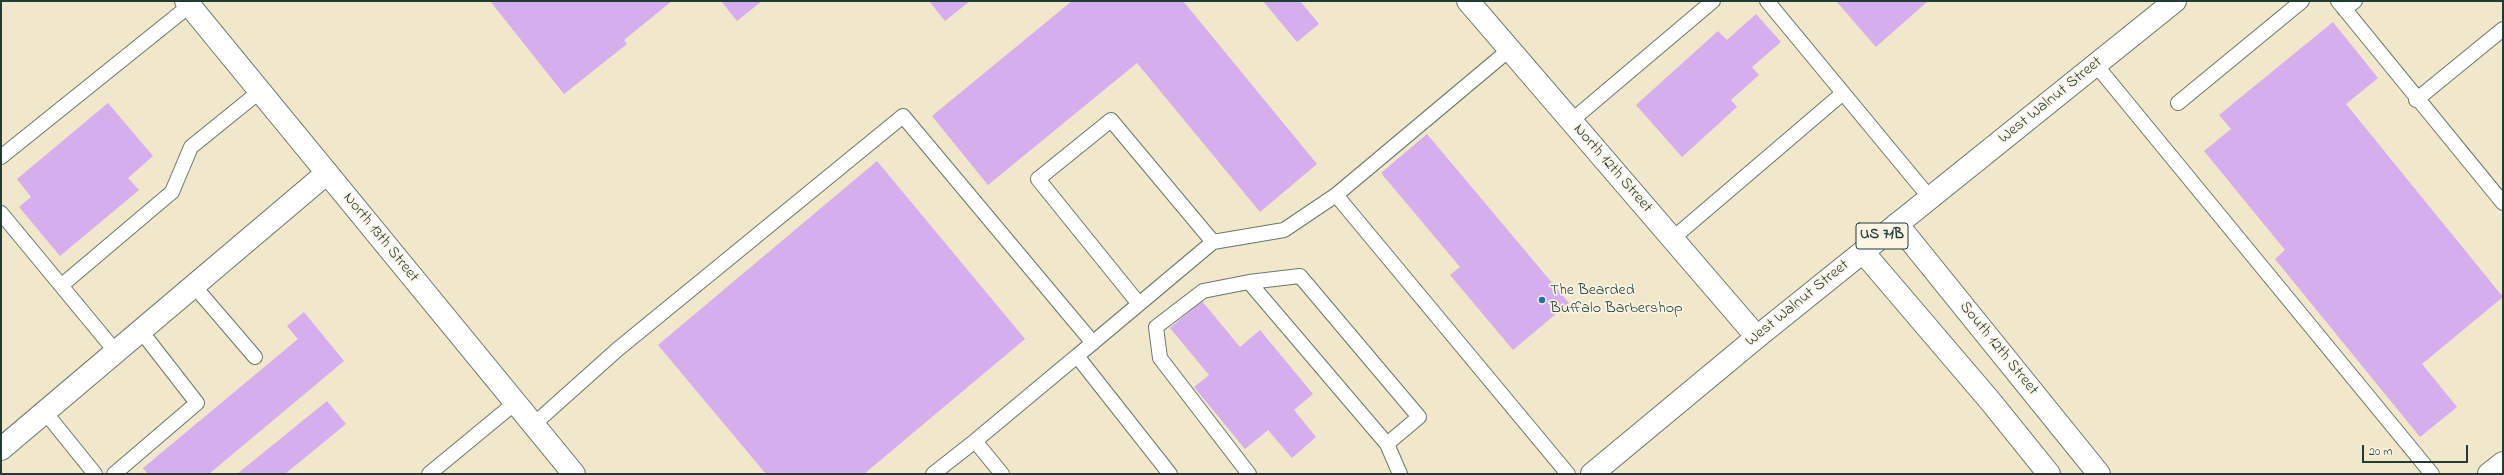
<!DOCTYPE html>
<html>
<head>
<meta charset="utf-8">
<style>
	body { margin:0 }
	#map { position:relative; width:2504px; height:475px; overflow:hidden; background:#f1e7cb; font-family:"Indie Flower",sans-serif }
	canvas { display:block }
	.frame { position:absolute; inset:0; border:2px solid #1f3d34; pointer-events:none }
	.scale { position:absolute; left:2362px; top:445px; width:106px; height:18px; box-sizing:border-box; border:2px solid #1f3d34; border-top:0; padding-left:5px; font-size:12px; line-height:14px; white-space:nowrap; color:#1f3d34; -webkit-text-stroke:3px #fcf5e5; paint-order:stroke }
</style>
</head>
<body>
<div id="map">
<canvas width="2504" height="475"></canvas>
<div class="frame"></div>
<div class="scale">20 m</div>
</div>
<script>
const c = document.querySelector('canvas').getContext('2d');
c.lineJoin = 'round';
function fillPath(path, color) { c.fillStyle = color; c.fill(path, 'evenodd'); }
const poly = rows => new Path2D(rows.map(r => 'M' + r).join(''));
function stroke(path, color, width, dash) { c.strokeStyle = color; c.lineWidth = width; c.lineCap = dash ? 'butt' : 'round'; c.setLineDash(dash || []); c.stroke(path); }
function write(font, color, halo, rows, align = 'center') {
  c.font = font + ' "Indie Flower",sans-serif'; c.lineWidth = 3.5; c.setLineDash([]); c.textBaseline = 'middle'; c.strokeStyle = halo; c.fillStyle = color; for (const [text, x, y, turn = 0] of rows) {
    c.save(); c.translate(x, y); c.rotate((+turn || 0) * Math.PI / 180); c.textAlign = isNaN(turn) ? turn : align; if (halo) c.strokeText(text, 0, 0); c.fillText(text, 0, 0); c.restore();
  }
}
const building = poly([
	[490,1,672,1,624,40,627,44,564,94],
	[721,1,762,1,737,21],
	[929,1,970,1,945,21],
	[1072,1,1183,1,1317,164,1260,212,1137,63,988,185,932,116],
	[1263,1,1300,1,1319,24,1297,42],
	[1836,1,1928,1,1876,47],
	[1756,14,1781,42,1752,67,1759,75,1731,100,1737,107,1682,157,1636,105,1718,31,1727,40],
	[2333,22,2378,78,2346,104,2503,297,2422,364,2457,407,2420,437,2275,259,2285,250,2204,151,2231,129,2219,115],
	[108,103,153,156,128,178,139,190,60,256,19,207,31,197,17,179],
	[1427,134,1569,303,1513,350,1450,275,1460,267,1381,173],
	[877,161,1025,339,864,474,766,474,658,345],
	[1202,301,1240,347,1260,330,1313,394,1294,410,1316,437,1292,458,1268,430,1245,449,1194,387,1209,375,1170,328],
	[304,312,344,361,209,474,148,474,143,468,298,339,287,326],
	[327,401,346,424,285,474,237,474]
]);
const lane = poly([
	[1767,1,1930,198],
	[2338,1,2503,203],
	[2344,9,2355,1],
	[2096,65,2432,474],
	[2416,100,2503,29],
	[2178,103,2302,1],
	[1571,121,1713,1],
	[1,157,189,6],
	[1336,195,1568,474],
	[1,213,116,352],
	[1672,239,1843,93],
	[1249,282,1300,276,1419,417,1387,444,1400,474],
	[62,285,172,192,191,147,259,92],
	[195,287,255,357],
	[1139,304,1038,179,1111,120,1213,242],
	[45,412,95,474],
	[533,425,618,349,903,116,1093,343],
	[114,474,197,403,141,331],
	[429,474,515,403],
	[933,474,975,441],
	[1002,474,975,441,1077,356],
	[1170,474,1077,356,1213,242,1284,230,1336,195,1509,50],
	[1249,474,1160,358,1156,327,1203,291,1249,282,1387,444]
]);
const street = poly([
	[1468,1,1757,337],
	[1897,224,2099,474],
	[1863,252,1991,402,2049,474],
	[1,449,327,173],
	[2489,474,2503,463]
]);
const secondary = poly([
	[186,1,574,474]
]);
const primary = poly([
	[1592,474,1757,337,2175,1]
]);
const markers = [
	[1542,300,4,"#1f6fb2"]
];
const shields = [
	[1882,236,52]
];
const shieldNames = [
	["US 71B",1882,236]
];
const streetNames = [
	["West Walnut Street",2051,101,-39],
	["North 12th Street",1612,169,49],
	["North 13th Street",380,238,51],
	["West Walnut Street",1798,304,-39],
	["South 12th Street",1998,349,51]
];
const poiNames = [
	["The Bearded",1550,291],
	["Buffalo Barbershop",1550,309]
];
fillPath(building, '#d4aeed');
stroke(lane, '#687869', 16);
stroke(street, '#687869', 24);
stroke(secondary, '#687869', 24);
stroke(primary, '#687869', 24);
stroke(lane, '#fff', 14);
stroke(street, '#fff', 22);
stroke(secondary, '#fff', 22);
stroke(primary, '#fff', 22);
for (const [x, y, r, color] of markers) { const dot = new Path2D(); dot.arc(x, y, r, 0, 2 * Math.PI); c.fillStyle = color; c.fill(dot); stroke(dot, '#fcf5e5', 1.5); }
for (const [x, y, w] of shields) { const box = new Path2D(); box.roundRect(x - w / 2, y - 13, w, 26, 3); c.fillStyle = '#fcf5e5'; c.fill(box); stroke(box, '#1f3d34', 1); }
write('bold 15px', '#1f3d34', null, shieldNames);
write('16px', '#1f3d34', '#fcf5e5', streetNames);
write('16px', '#1f3d34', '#fcf5e5', poiNames, 'left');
</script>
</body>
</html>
